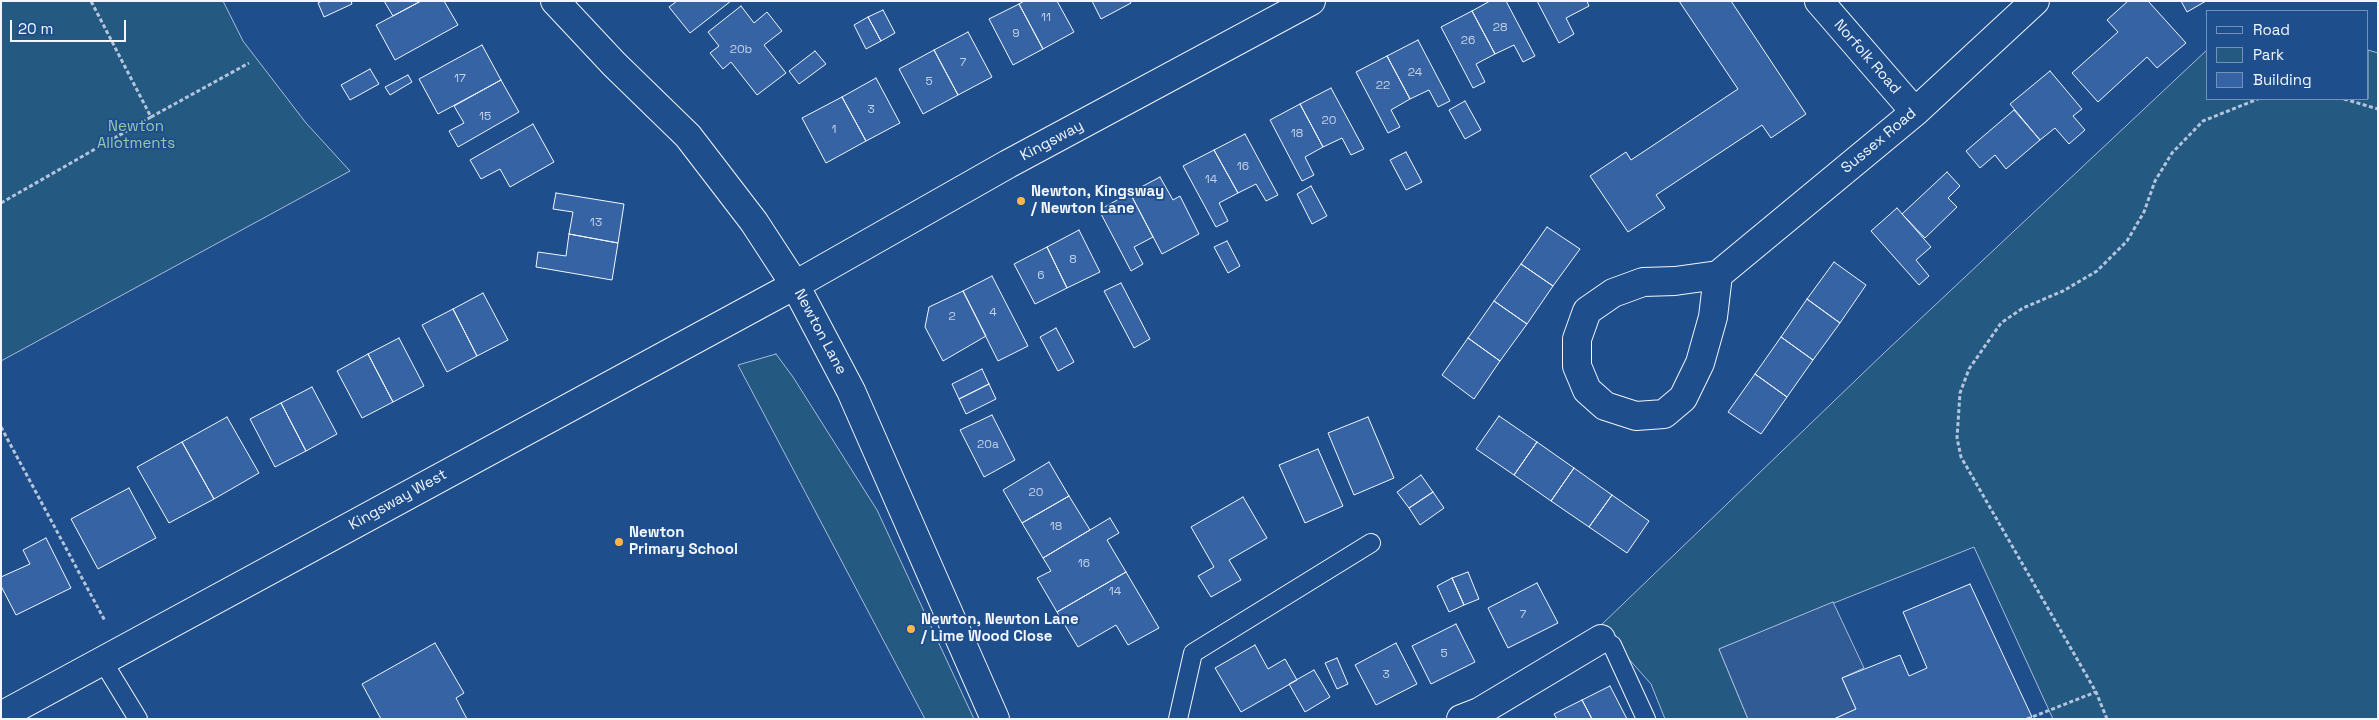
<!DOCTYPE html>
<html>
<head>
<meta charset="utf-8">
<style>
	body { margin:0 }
	#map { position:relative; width:2379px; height:720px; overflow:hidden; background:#1f4e8c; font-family:"Space Grotesk",sans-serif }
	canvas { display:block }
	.frame { position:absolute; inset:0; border:2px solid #f2f6ff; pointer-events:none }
	.legend { position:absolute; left:2206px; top:10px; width:162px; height:90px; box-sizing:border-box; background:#1f4e8c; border:1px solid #7391ba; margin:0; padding:6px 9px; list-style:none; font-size:15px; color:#f2f6ff }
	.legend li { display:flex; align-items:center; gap:10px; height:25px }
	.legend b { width:25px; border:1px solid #7391ba }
	.scale { position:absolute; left:10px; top:20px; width:116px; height:22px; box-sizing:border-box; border:2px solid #f2f6ff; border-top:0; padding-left:6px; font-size:15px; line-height:18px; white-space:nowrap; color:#f2f6ff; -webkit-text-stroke:4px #1f4e8c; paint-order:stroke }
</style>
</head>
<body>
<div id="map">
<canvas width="2379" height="720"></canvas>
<div class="frame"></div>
<ul class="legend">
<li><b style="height:6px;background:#1f4e8c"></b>Road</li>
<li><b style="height:14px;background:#245a82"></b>Park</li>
<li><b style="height:14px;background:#3563a3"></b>Building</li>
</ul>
<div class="scale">20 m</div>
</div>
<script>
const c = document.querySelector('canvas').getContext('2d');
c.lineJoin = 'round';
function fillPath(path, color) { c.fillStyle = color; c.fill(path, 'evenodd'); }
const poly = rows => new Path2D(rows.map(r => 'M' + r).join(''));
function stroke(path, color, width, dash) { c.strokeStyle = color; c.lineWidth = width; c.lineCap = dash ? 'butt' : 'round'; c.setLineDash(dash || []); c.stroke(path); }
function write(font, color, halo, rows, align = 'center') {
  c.font = font + ' "Space Grotesk",sans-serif'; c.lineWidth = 4; c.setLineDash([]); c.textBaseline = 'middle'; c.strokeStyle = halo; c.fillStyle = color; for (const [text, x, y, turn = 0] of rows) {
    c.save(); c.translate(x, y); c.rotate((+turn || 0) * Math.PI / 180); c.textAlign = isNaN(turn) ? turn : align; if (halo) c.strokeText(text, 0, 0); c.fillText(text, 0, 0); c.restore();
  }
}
const green = poly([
	[1,1,223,1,243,41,306,123,350,171,1,361,1,1],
	[2208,49,2208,99,2368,99,2368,50,2378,53,2378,719,2053,719,1974,547,1719,649,1748,719,1665,719,1651,684,1627,657,1601,639,1598,628,1884,353,2208,49],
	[776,354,793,377,877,510,974,719,925,719,738,365,776,354]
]);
const parking = poly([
	[1833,602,1864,668,1842,678,1856,709,1834,719,1748,719,1719,649,1833,602]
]);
const building = poly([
	[322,1,351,1,352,4,324,17,318,3,322,1],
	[384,1,421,1,393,16,384,1],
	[421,1,444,1,458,25,395,60,376,25,421,1],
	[677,1,731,1,690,33,669,7,677,1],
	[1024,1,1057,1,1074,32,1043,49,1019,4,1024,1],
	[1092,1,1130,1,1131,3,1101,19,1092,1],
	[1490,1,1506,1,1535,56,1523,62,1514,45,1495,54,1472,11,1490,1],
	[1537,1,1587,1,1589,6,1566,18,1574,34,1559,43,1537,1],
	[1679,1,1731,1,1806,114,1771,138,1762,125,1656,195,1665,208,1628,232,1590,176,1626,152,1631,160,1738,89,1679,1],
	[2128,1,2148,1,2186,43,2157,68,2147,57,2098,102,2072,73,2118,32,2107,20,2128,1],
	[2181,1,2206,1,2187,12,2181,1],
	[1019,4,1043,49,1013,65,989,19,1019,4],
	[741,6,754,23,767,12,782,31,764,45,786,73,757,95,731,62,723,69,710,53,719,46,708,32,741,6],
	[883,10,895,33,881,41,868,17,883,10],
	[1472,11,1495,54,1476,64,1485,82,1473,88,1441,27,1472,11],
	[868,17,881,41,866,49,854,25,868,17],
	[968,32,992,77,958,95,934,50,968,32],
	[1418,40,1450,101,1438,107,1429,90,1410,99,1387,56,1418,40],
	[482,45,501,80,438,114,419,79,482,45],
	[934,50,958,95,923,114,899,69,934,50],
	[815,51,826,64,799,84,789,71,815,51],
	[1387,56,1410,99,1391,110,1400,127,1388,133,1356,72,1387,56],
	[370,69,379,84,350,100,341,85,370,69],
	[2050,71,2082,109,2073,116,2085,130,2069,144,2055,128,2040,140,2010,104,2050,71],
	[408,75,412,82,390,95,385,87,408,75],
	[876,78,900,123,866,141,842,97,876,78],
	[501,80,519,112,458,147,449,131,464,123,454,106,501,80],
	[1331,88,1364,149,1351,155,1342,138,1323,147,1300,104,1331,88],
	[842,97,866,141,826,163,802,118,842,97],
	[1465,101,1481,130,1465,139,1449,110,1465,101],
	[1300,104,1323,147,1305,157,1314,175,1302,181,1270,120,1300,104],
	[2014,110,2040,140,2006,169,1995,155,1980,168,1966,151,2014,110],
	[533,124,554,162,510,187,500,169,481,179,470,160,533,124],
	[1245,134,1278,195,1266,201,1256,184,1238,193,1214,150,1245,134],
	[1214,150,1238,193,1219,203,1228,221,1216,227,1183,166,1214,150],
	[1406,152,1422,182,1406,190,1390,160,1406,152],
	[1947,172,1960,186,1948,198,1957,207,1925,238,1902,214,1947,172],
	[1160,177,1173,200,1180,196,1199,234,1162,254,1130,193,1160,177],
	[1311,186,1327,216,1312,224,1297,194,1311,186],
	[556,193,624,204,618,243,569,234,573,212,553,209,556,193],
	[1130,193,1153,237,1134,247,1143,264,1131,271,1099,210,1130,193],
	[1897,208,1931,247,1916,260,1929,276,1919,285,1871,231,1897,208],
	[1547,227,1580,249,1553,286,1521,264,1547,227],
	[1079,230,1100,272,1067,288,1047,247,1079,230],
	[569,234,618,243,612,280,536,267,538,252,566,256,569,234],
	[1227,241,1240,266,1228,273,1214,247,1227,241],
	[1047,247,1067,288,1035,304,1014,264,1047,247],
	[1834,262,1866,285,1840,323,1807,299,1834,262],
	[1521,264,1553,286,1527,324,1494,301,1521,264],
	[992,276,1028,346,998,361,963,291,992,276],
	[1121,283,1150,339,1134,348,1104,291,1121,283],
	[963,291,986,336,943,361,925,327,929,307,963,291],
	[483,293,508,340,477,356,453,309,483,293],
	[1807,299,1840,323,1813,360,1781,337,1807,299],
	[1494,301,1527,324,1500,361,1468,338,1494,301],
	[453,309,477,356,447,372,422,325,453,309],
	[1056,328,1074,362,1058,371,1040,337,1056,328],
	[1781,337,1813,360,1787,397,1755,374,1781,337],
	[399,338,424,386,393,402,368,354,399,338],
	[1468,338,1500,361,1474,399,1442,375,1468,338],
	[368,354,393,402,362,418,337,371,368,354],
	[982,369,989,384,959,399,952,384,982,369],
	[1755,374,1787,397,1761,434,1728,412,1755,374],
	[989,384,996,399,966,414,959,399,989,384],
	[312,387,337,434,306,451,281,403,312,387],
	[281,403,306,451,275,467,250,419,281,403],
	[992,415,1015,460,984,477,960,430,992,415],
	[1499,416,1537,442,1514,475,1476,449,1499,416],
	[227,417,259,473,214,499,182,442,227,417],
	[1368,417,1394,478,1354,495,1328,433,1368,417],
	[182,442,214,499,169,523,137,467,182,442],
	[1537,442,1574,468,1551,501,1514,475,1537,442],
	[1318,449,1343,506,1305,523,1279,465,1318,449],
	[1049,462,1069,496,1022,523,1003,490,1049,462],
	[1574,468,1612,495,1589,527,1551,501,1574,468],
	[1421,475,1433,492,1409,508,1397,492,1421,475],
	[129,488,156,538,98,569,71,519,129,488],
	[1433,492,1444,508,1420,525,1409,508,1433,492],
	[1612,495,1649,521,1627,553,1589,527,1612,495],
	[1069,496,1090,530,1043,558,1022,523,1069,496],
	[1243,497,1267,538,1229,560,1241,580,1211,597,1198,576,1214,567,1191,527,1243,497],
	[1110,518,1119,533,1107,540,1126,572,1057,612,1037,578,1051,571,1043,558,1110,518],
	[46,538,71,588,16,615,1,586,1,577,30,564,23,550,46,538],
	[1126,572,1159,628,1128,645,1116,625,1078,647,1057,612,1126,572],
	[1468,572,1479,599,1464,605,1452,578,1468,572],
	[1452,578,1464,605,1449,612,1437,586,1452,578],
	[1537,583,1558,623,1508,648,1488,608,1537,583],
	[1970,584,2032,717,2027,719,1834,719,1856,709,1842,678,1900,655,1909,676,1927,668,1903,612,1970,584],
	[1456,624,1475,662,1431,684,1412,646,1456,624],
	[435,643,464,693,456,698,467,719,381,719,362,684,435,643],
	[1396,643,1417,684,1376,705,1355,665,1396,643],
	[1255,645,1268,669,1285,659,1297,680,1241,712,1215,668,1255,645],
	[1337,658,1348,684,1337,689,1325,663,1337,658],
	[1314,670,1330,697,1305,712,1289,684,1314,670],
	[1610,686,1627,719,1592,719,1582,700,1610,686],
	[1582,700,1592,719,1557,719,1554,714,1582,700]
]);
const path = poly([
	[2344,99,2378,109],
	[151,117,249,63],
	[1,203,151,117,91,1],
	[1,427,105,621],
	[2027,719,2096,692],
	[2107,719,2096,692,1961,457,1957,438,1960,393,1969,369,2001,323,2023,308,2063,291,2097,271,2127,241,2144,212,2155,181,2172,153,2203,121,2258,99]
]);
const lane = poly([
	[1601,639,1612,645,1646,719],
	[102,660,138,719],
	[1178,719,1193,653,1371,543]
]);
const street = poly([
	[1819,1,1915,112],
	[1718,275,1713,317,1700,363,1683,398,1664,414,1636,416,1605,406,1587,390,1577,366,1577,339,1587,311,1613,293,1643,282,1675,281,1718,275,1915,112,2035,1],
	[1,716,795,285],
	[1461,719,1479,712,1601,639]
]);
const secondary = poly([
	[555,1,614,64,688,136,754,222,795,285,851,391,995,719],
	[795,285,1008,164,1311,1]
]);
const markers = [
	[1021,201,5,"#ffb74d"],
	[619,542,5,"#ffb74d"],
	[911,629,5,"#ffb74d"]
];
const numberNames = [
	["11",1046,18],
	["28",1500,28],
	["9",1016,34],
	["26",1468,41],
	["20b",741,50],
	["7",963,63],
	["24",1415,73],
	["17",460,79],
	["5",929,82],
	["22",1383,86],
	["3",871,110],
	["15",485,117],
	["20",1329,121],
	["1",834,130],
	["18",1297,134],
	["16",1243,167],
	["14",1211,180],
	["13",596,223],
	["8",1073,260],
	["6",1041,276],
	["4",993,313],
	["2",952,317],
	["20a",988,445],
	["20",1036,493],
	["18",1056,527],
	["16",1084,564],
	["14",1115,592],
	["7",1523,615],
	["5",1444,654],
	["3",1386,675]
];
const streetNames = [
	["Norfolk Road",1867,57,49],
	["Kingsway",1052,141,-28],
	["Sussex Road",1879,141,-40],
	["Newton Lane",820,332,62],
	["Kingsway West",398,500,-29]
];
const parkNames = [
	["Newton",136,127],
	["Allotments",136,144]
];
const poiNames = [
	["Newton, Kingsway",1031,192],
	["/ Newton Lane",1031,209],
	["Newton",629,533],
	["Primary School",629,550],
	["Newton, Newton Lane",921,620],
	["/ Lime Wood Close",921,637]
];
fillPath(green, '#245a82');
stroke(green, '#a8bbd7', 1);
fillPath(parking, '#305b95');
stroke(parking, '#a8bbd7', 1);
fillPath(building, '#3563a3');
stroke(building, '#f2f6ff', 1);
stroke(lane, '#f2f6ff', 20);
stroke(street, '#f2f6ff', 30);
stroke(secondary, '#f2f6ff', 30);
stroke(path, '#b3c4dc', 3, [4, 2.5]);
stroke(lane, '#1f4e8c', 18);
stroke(street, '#1f4e8c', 28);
stroke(secondary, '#1f4e8c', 28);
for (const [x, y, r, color] of markers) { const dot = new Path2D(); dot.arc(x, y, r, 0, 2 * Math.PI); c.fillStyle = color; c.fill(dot); stroke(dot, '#1f4e8c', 2); }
write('12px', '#c3d1e8', null, numberNames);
write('15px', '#f2f6ff', '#1f4e8c', streetNames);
write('15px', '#97c8a6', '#1f4e8c', parkNames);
write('bold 15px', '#f2f6ff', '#1f4e8c', poiNames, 'left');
</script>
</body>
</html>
